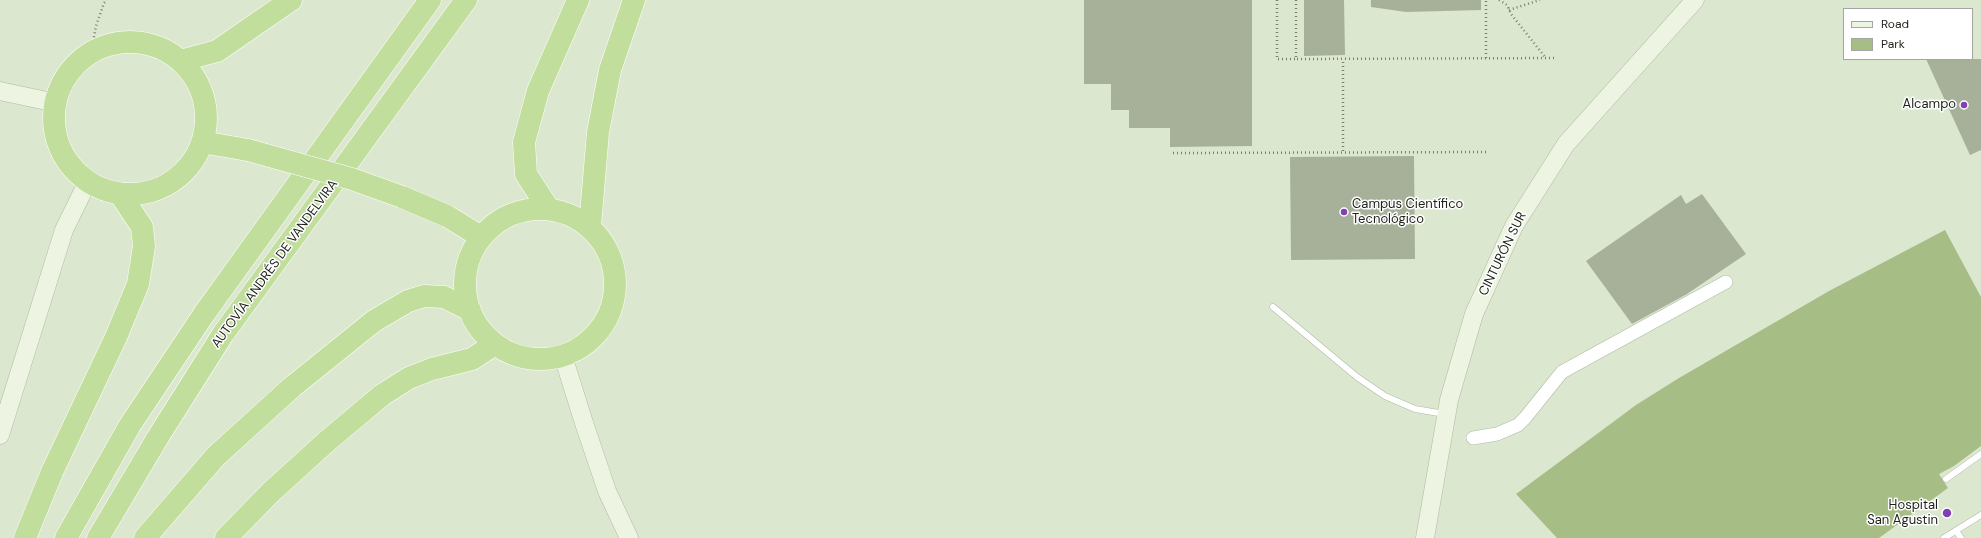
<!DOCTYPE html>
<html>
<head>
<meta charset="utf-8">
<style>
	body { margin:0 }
	#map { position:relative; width:1981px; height:538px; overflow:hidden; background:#dce7cf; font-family:"DM Sans",sans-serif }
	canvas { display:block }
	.legend { position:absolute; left:1843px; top:8px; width:130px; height:52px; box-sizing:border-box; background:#fff; border:1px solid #a5a6a3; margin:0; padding:5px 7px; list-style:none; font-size:12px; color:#1d2119 }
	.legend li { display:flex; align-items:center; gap:8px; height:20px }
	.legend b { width:20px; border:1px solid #a5a6a3 }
</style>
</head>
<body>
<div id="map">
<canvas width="1981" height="538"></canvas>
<ul class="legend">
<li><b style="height:5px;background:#edf5e2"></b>Road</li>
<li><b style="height:11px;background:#a6be86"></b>Park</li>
</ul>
</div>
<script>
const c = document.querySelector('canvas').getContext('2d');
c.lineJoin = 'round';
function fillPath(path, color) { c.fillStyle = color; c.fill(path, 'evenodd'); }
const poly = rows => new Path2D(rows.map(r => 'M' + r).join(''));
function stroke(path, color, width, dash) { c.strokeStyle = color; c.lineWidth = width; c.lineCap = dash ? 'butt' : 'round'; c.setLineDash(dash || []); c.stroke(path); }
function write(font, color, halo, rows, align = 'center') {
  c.font = font + ' "DM Sans",sans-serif'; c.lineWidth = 3; c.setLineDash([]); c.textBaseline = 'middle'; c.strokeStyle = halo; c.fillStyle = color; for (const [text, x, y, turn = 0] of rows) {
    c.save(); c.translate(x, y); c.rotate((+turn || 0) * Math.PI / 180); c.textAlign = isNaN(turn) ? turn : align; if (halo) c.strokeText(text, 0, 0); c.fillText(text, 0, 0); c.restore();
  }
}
const green = poly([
	[1945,230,1981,297,1981,446,1954,466,1939,474,1948,488,1879,538,1557,538,1516,494,1636,405,1679,378,1829,291]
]);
const building = poly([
	[1084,0,1252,0,1252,146,1170,147,1170,128,1129,128,1129,110,1111,110,1111,84,1084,84],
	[1304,0,1344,0,1345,55,1304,56],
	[1371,0,1481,0,1481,10,1406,12,1371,7],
	[1926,59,1981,59,1981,150,1970,155],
	[1414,156,1415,259,1291,260,1290,157],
	[1702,194,1746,254,1687,294,1632,324,1586,261,1681,195,1686,204]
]);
const path = poly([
	[1277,0,1277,59,1296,59],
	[1296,0,1296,59,1556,58],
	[1499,0,1507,5,1511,14,1545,57],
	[1509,10,1540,0],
	[91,53,96,26,104,3,107,0],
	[1486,58,1486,0],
	[1343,151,1343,59],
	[1173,153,1486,152]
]);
const lane = poly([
	[1273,307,1357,377,1385,396,1415,409,1445,414],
	[1946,479,1981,454],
	[1956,531,1961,538],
	[1944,538,1981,515]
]);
const street = poly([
	[1473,438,1497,434,1518,425,1525,418,1562,372,1726,282]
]);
const secondary = poly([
	[0,91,56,103],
	[563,356,584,423,607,491,629,538],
	[0,435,64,230,88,181],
	[1425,538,1449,400,1474,314,1514,226,1566,144,1695,0]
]);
const highway = poly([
	'54 118a76 76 0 1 1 152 0a76 76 0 1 1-152 0Z',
	[180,61,217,51,291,0],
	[202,142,248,150],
	[402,197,447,216,481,237],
	[548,208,526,174,524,142,538,91,578,0],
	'465 284a75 75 0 1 1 150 0a75 75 0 1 1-150 0Z',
	[590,226,598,132,610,70,634,0],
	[25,538,52,472,116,337,138,284,144,246,142,227,120,194],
	[66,538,130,425,204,314,430,0],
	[98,538,158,437,223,334,466,0],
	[145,538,216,456,292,387,374,321,408,301,424,296,444,297,470,310],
	[226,538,271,492,326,442,382,395,409,378,432,369,472,359,495,344]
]);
const highwayBridge = poly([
	[248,150,352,179,402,197]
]);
const markers = [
	[1964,105,4,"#8240b5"],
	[1344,212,4,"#8240b5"],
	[1947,513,5,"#8240b5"]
];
const poiNames = [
	["Alcampo",1956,105],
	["Campus Científico",1352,205,"left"],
	["Tecnológico",1352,220,"left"],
	["Hospital",1938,506],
	["San Agustin",1938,521]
];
const streetNames = [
	["CINTURÓN SUR",1503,254,-64],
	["AUTOVÍA ANDRÉS DE VANDELVIRA",275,264,-54]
];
fillPath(green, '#a6be86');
fillPath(building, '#a7b19a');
stroke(lane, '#afb9a2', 7);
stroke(street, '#afb9a2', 14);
stroke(secondary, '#afb9a2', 19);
stroke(highway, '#fff', 23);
stroke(path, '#788070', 2.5, [1, 3]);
stroke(lane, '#fff', 6);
stroke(street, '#fff', 13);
stroke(secondary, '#edf5e2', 18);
stroke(highway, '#c2de9d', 22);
stroke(highwayBridge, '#fff', 23, []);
stroke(highwayBridge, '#c2de9d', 22);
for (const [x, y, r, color] of markers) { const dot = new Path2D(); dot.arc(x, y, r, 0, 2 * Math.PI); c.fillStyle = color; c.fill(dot); stroke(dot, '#fff', 1.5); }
write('13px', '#1d2119', '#fff', poiNames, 'right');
write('13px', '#1d2119', '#fff', streetNames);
</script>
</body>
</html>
